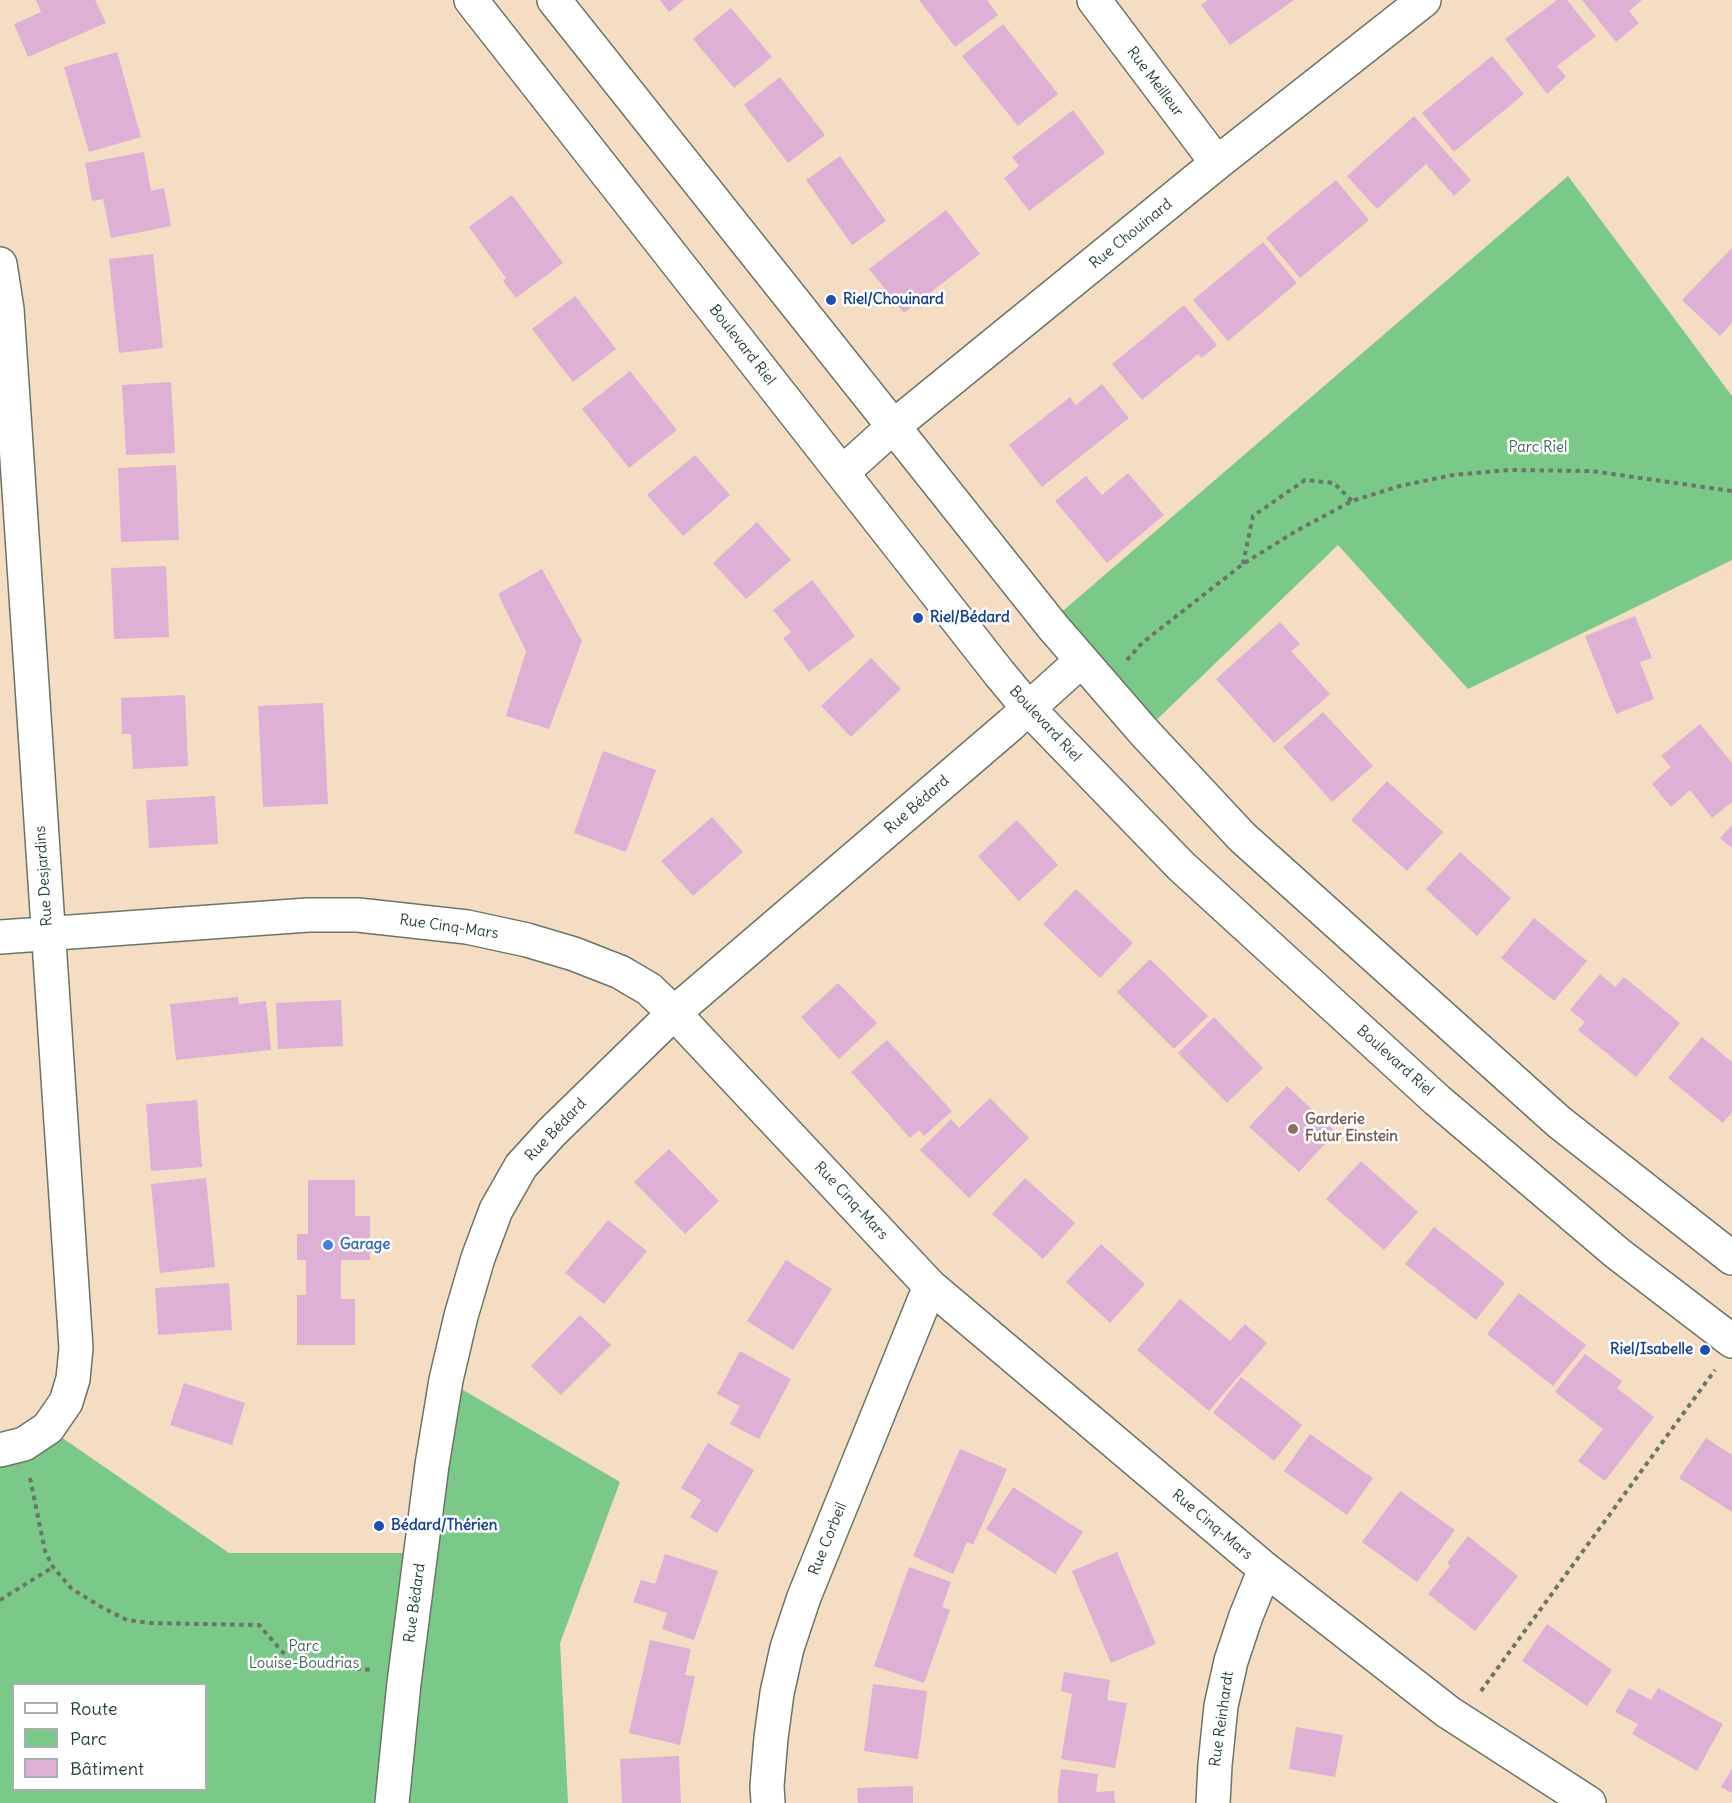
<!DOCTYPE html>
<html>
<head>
<meta charset="utf-8">
<style>
	body { margin:0 }
	#map { position:relative; width:1732px; height:1803px; overflow:hidden; background:#f4ddc3; font-family:Delius,sans-serif }
	canvas { display:block }
	.legend { position:absolute; left:12px; top:1683px; width:195px; height:108px; box-sizing:border-box; background:#fff; border:2px solid #a5b1ae; margin:0; padding:8px 10px; list-style:none; font-size:18px; color:#1f3d34 }
	.legend li { display:flex; align-items:center; gap:12px; height:30px }
	.legend b { width:30px; border:2px solid #a5b1ae }
</style>
</head>
<body>
<div id="map">
<canvas width="1732" height="1803"></canvas>
<ul class="legend">
<li><b style="height:8px;background:#fff"></b>Route</li>
<li><b style="height:16px;background:#7ac989"></b>Parc</li>
<li><b style="height:16px;background:#deb0d5"></b>Bâtiment</li>
</ul>
</div>
<script>
const c = document.querySelector('canvas').getContext('2d');
c.lineJoin = 'round';
function fillPath(path, color) { c.fillStyle = color; c.fill(path, 'evenodd'); }
const poly = rows => new Path2D(rows.map(r => 'M' + r).join(''));
function stroke(path, color, width, dash) { c.strokeStyle = color; c.lineWidth = width; c.lineCap = dash ? 'butt' : 'round'; c.setLineDash(dash || []); c.stroke(path); }
function write(font, color, halo, rows, align = 'center') {
  c.font = font + ' Delius,sans-serif'; c.lineWidth = 5; c.setLineDash([]); c.textBaseline = 'middle'; c.strokeStyle = halo; c.fillStyle = color; for (const [text, x, y, turn = 0] of rows) {
    c.save(); c.translate(x, y); c.rotate((+turn || 0) * Math.PI / 180); c.textAlign = isNaN(turn) ? turn : align; if (halo) c.strokeText(text, 0, 0); c.fillText(text, 0, 0); c.restore();
  }
}
const green = poly([
	[1568,176,1732,396,1732,560,1468,689,1338,545,1144,732,1050,622],
	[446,1380,620,1482,560,1643,568,1803,0,1803,0,1450,48,1428,229,1553,421,1553],
	[14,1684,206,1684,206,1790,14,1790]
]);
const building = poly([
	[36,0,95,0,106,23,28,57,14,24,41,12],
	[660,0,684,0,669,12],
	[919,0,987,0,998,15,955,47],
	[1208,0,1294,0,1230,45,1201,5],
	[1557,0,1567,0,1596,36,1557,66,1566,77,1547,94,1505,39],
	[1582,0,1642,0,1629,11,1639,23,1616,42],
	[731,8,772,57,734,88,693,39],
	[1003,24,1058,94,1018,126,962,56],
	[117,52,141,137,89,152,64,67],
	[1492,56,1524,94,1454,152,1422,113],
	[780,77,825,135,788,163,744,105],
	[1073,110,1105,153,1029,211,1004,178,1019,166,1012,157],
	[1414,116,1471,180,1454,196,1426,164,1377,209,1347,176],
	[144,152,151,191,164,188,171,226,111,238,103,199,92,201,85,163],
	[840,156,886,221,852,245,806,180],
	[1336,180,1369,220,1300,278,1266,238],
	[512,195,563,263,516,298,503,281,506,278,469,227],
	[946,210,980,254,904,313,869,269],
	[1263,242,1297,283,1228,341,1193,300],
	[1732,248,1732,323,1720,336,1682,300],
	[153,254,163,348,119,353,109,259],
	[575,296,616,349,573,382,532,329],
	[1184,305,1217,345,1202,358,1198,354,1142,400,1112,364],
	[630,371,677,430,629,468,582,409],
	[171,382,175,453,126,455,122,385],
	[1102,384,1129,418,1042,487,1009,445,1070,397,1076,405],
	[695,455,730,495,683,536,647,495],
	[176,465,179,540,121,542,118,468],
	[1128,473,1164,515,1107,563,1055,501,1086,476,1102,495],
	[757,522,791,560,746,599,713,563],
	[166,566,169,637,114,639,111,568],
	[542,569,582,641,549,729,506,716,526,651,498,594],
	[812,580,855,636,809,672,783,638,791,632,773,610],
	[1635,616,1652,658,1640,662,1654,699,1616,714,1585,636],
	[1280,622,1300,644,1291,651,1330,694,1274,743,1216,679],
	[871,658,901,689,851,737,821,706],
	[185,695,188,766,133,769,131,734,122,734,121,698],
	[323,703,328,804,263,807,258,706],
	[1323,712,1373,766,1332,802,1283,747],
	[1700,724,1732,763,1732,802,1712,818,1690,790,1671,807,1652,784,1671,767,1661,756],
	[603,751,656,770,626,852,574,833],
	[1387,781,1443,832,1407,871,1351,820],
	[215,796,218,844,149,848,146,800],
	[712,817,743,852,693,896,661,861],
	[1017,820,1058,865,1019,901,978,856],
	[1732,825,1732,848,1720,838],
	[1460,852,1511,898,1477,936,1426,889],
	[1076,889,1133,943,1100,978,1043,924],
	[1534,918,1587,961,1554,1001,1501,958],
	[1150,959,1208,1016,1174,1049,1117,992],
	[1600,974,1615,987,1624,977,1680,1023,1636,1077,1578,1030,1585,1022,1570,1010],
	[838,983,877,1023,839,1059,801,1017],
	[238,997,239,1004,266,1001,271,1050,176,1060,170,1004],
	[341,1000,343,1046,278,1049,276,1003],
	[1214,1017,1263,1068,1227,1103,1178,1053],
	[1702,1037,1732,1062,1732,1112,1723,1123,1668,1078],
	[887,1040,952,1111,924,1136,919,1130,910,1138,851,1072],
	[1287,1086,1336,1132,1299,1172,1249,1127],
	[990,1098,1029,1138,969,1198,920,1150,951,1119,959,1128],
	[197,1100,202,1167,151,1171,146,1104],
	[669,1149,719,1201,685,1234,634,1182],
	[1361,1161,1418,1212,1384,1250,1326,1199],
	[206,1178,215,1267,160,1273,151,1184],
	[1025,1178,1075,1223,1043,1259,992,1214],
	[308,1180,355,1180,355,1216,370,1216,370,1260,341,1260,341,1299,355,1299,355,1345,297,1345,297,1295,306,1295,306,1260,297,1260,297,1234,308,1234],
	[608,1220,647,1251,604,1304,565,1273],
	[1434,1227,1505,1283,1476,1320,1405,1264],
	[1101,1244,1145,1284,1110,1323,1066,1282],
	[786,1260,832,1289,793,1350,747,1321],
	[229,1283,232,1330,158,1335,155,1288],
	[1519,1293,1586,1345,1553,1386,1487,1334],
	[1180,1299,1230,1341,1245,1324,1267,1343,1209,1411,1137,1350],
	[580,1315,611,1345,561,1395,531,1366],
	[740,1351,791,1379,759,1439,730,1424,740,1406,717,1394],
	[1585,1354,1622,1381,1617,1388,1654,1417,1605,1481,1578,1461,1603,1429,1555,1392],
	[1241,1377,1302,1425,1274,1461,1213,1413],
	[184,1383,245,1403,232,1445,170,1425],
	[1310,1434,1373,1478,1347,1515,1284,1471],
	[1706,1438,1732,1455,1732,1512,1679,1478],
	[708,1443,754,1470,717,1533,690,1517,701,1500,681,1488],
	[960,1449,1007,1469,973,1545,967,1542,953,1574,913,1556],
	[1013,1487,1083,1532,1055,1574,986,1529],
	[1400,1491,1455,1530,1417,1582,1362,1542],
	[1468,1536,1518,1576,1475,1631,1428,1594,1450,1566,1447,1563],
	[1117,1552,1156,1644,1111,1663,1072,1571],
	[665,1554,718,1571,694,1640,662,1629,667,1613,633,1602,641,1580,655,1584],
	[909,1567,951,1582,942,1607,950,1610,924,1683,874,1666],
	[1547,1624,1612,1670,1587,1706,1522,1661],
	[650,1640,691,1649,685,1675,695,1676,680,1745,629,1733],
	[1064,1672,1110,1680,1107,1700,1127,1703,1115,1768,1061,1759,1072,1694,1061,1691],
	[873,1684,927,1691,918,1759,864,1751],
	[1629,1688,1651,1700,1658,1688,1723,1724,1697,1771,1632,1734,1638,1724,1615,1712],
	[1296,1727,1343,1735,1335,1777,1289,1769],
	[679,1756,681,1803,622,1803,620,1759],
	[1061,1769,1098,1774,1096,1792,1114,1791,1115,1803,1058,1803,1058,1791],
	[1732,1769,1732,1793,1721,1787],
	[913,1786,913,1803,858,1803,857,1788]
]);
const path = poly([
	[1243,564,1253,516,1305,480,1334,483,1352,501],
	[1127,660,1142,643,1243,564,1296,531,1352,501,1400,486,1453,475,1508,470,1591,471,1732,491],
	[30,1478,45,1551,53,1567,72,1589,103,1608,127,1620,150,1623,259,1625,293,1664,372,1670],
	[0,1600,53,1567],
	[1481,1691,1715,1370]
]);
const minor = poly([
	[471,0,999,673,1028,708,1181,866,1437,1100,1617,1253,1732,1341],
	[554,0,1053,627,1144,732,1242,837,1559,1122,1732,1258],
	[1094,0,1217,163],
	[0,264,7,309,76,1348,73,1379,66,1402,48,1428,24,1444,0,1450],
	[842,473,894,426,1217,163,1424,0],
	[0,937,308,915,358,915,467,927,527,940,574,954,620,972,649,989,674,1013,930,1286,1265,1569,1448,1712,1589,1803],
	[392,1803,404,1683,432,1465,446,1380,461,1316,478,1258,496,1210,521,1166,552,1132,674,1013,1010,725,1081,661],
	[768,1803,767,1786,771,1738,777,1693,787,1648,804,1597,930,1286],
	[1213,1803,1215,1765,1221,1706,1231,1661,1246,1616,1265,1569]
]);
const markers = [
	[831,300,6,"#1a4fb4"],
	[918,618,6,"#1a4fb4"],
	[1293,1129,6,"#8d6e63"],
	[328,1245,6,"#3f7fe0"],
	[1705,1350,6,"#1a4fb4"],
	[379,1526,6,"#1a4fb4"]
];
const streetNames = [
	["Rue Meilleur",1155,82,53],
	["Rue Chouinard",1131,234,-39],
	["Boulevard Riel",742,345,52],
	["Boulevard Riel",1045,724,47],
	["Rue Bédard",917,805,-41],
	["Rue Desjardins",44,876,-94],
	["Rue Cinq-Mars",449,927,8],
	["Boulevard Riel",1395,1061,42],
	["Rue Bédard",556,1130,-46],
	["Rue Cinq-Mars",851,1201,47],
	["Rue Cinq-Mars",1212,1525,40],
	["Rue Corbeil",828,1539,-68],
	["Rue Bédard",415,1603,-82],
	["Rue Reinhardt",1222,1719,-82]
];
const transitNames = [
	["Riel/Chouinard",843,300],
	["Riel/Bédard",930,618],
	["Riel/Isabelle",1693,1350,"right"],
	["Bédard/Thérien",391,1526]
];
const parkNames = [
	["Parc Riel",1538,448],
	["Parc",304,1647],
	["Louise-Boudrias",304,1664]
];
const educationNames = [
	["Garderie",1305,1120],
	["Futur Einstein",1305,1137]
];
const shopNames = [
	["Garage",340,1245]
];
fillPath(green, '#7ac989');
fillPath(building, '#deb0d5');
stroke(minor, '#6a7566', 36);
stroke(path, '#6a7566', 4, [4.5, 4.5]);
stroke(minor, '#fff', 33);
for (const [x, y, r, color] of markers) { const dot = new Path2D(); dot.arc(x, y, r, 0, 2 * Math.PI); c.fillStyle = color; c.fill(dot); stroke(dot, '#fff', 2); }
write('15px', '#1f3d34', '#fff', streetNames);
write('bold 15px', '#164399', '#fff', transitNames, 'left');
write('15px', '#3a674e', '#fff', parkNames);
write('bold 15px', '#785e54', '#fff', educationNames, 'left');
write('bold 15px', '#366cbe', '#fff', shopNames, 'left');
</script>
</body>
</html>
